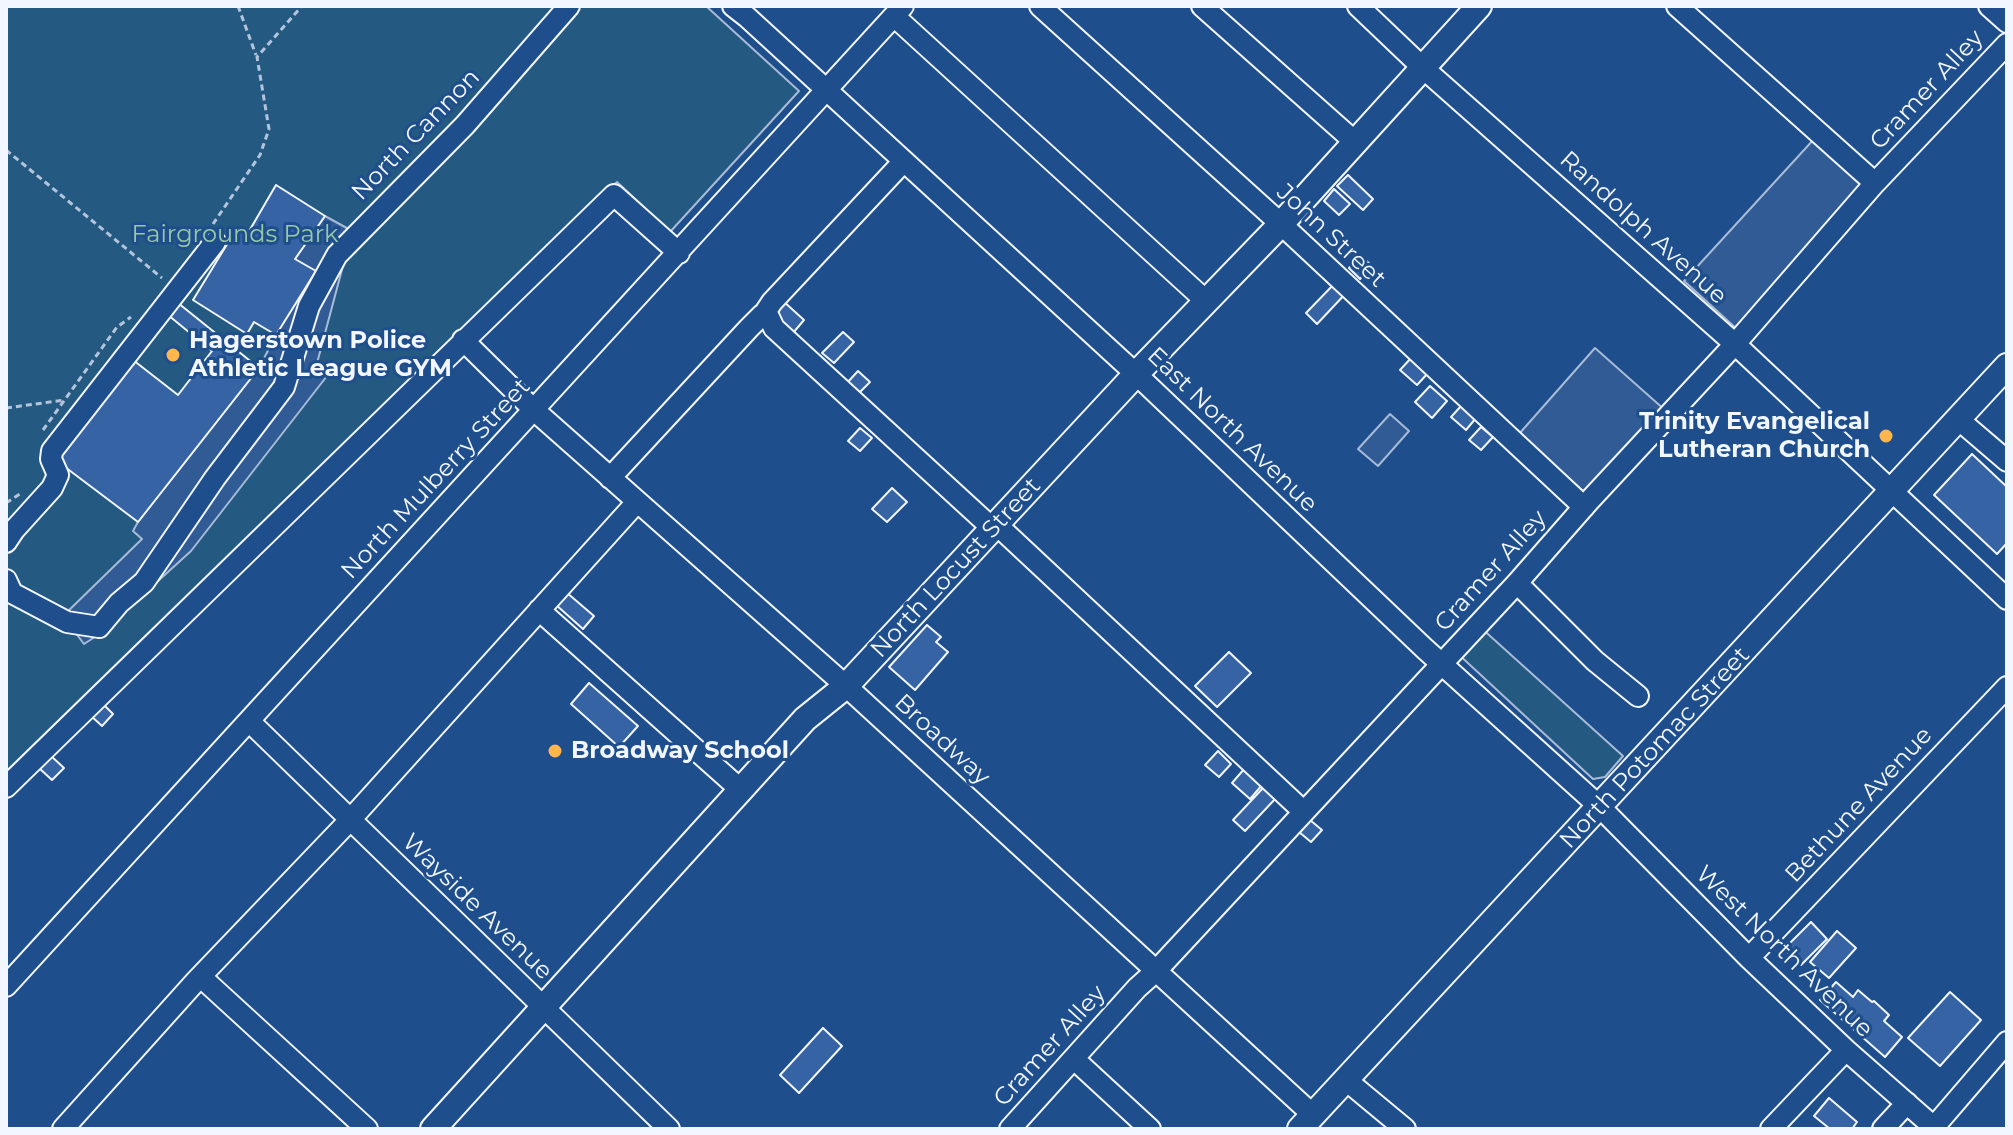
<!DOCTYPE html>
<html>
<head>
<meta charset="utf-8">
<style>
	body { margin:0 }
	#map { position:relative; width:2013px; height:1135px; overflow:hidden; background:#1f4e8c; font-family:Montserrat,sans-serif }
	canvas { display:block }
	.frame { position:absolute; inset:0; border:8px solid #f2f6ff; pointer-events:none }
</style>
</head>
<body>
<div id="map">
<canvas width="2013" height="1135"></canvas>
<div class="frame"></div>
</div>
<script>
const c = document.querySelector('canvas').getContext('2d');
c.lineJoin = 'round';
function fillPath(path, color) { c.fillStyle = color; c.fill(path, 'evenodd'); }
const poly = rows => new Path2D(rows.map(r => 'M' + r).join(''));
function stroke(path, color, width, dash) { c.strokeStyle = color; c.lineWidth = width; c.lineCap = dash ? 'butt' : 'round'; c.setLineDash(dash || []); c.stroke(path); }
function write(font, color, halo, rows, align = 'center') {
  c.font = font + ' Montserrat,sans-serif'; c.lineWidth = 6; c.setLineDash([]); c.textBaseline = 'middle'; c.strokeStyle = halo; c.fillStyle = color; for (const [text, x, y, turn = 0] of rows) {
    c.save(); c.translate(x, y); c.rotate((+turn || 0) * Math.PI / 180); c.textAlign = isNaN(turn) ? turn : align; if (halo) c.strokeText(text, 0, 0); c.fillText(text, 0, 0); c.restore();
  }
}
const green = poly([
	[6,6,706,6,799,91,670,232,617,182,89,693,6,776,6,6],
	[1479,626,1623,756,1605,777,1593,779,1456,652,1479,626]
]);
const parking = poly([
	[1815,138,1864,186,1738,330,1684,281,1815,138],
	[325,216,363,237,344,262,316,367,327,376,191,551,101,633,84,644,63,616,142,539,133,531,138,522,259,368,276,335,295,259,325,216],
	[1595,348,1666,411,1587,491,1583,491,1519,434,1595,348],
	[1390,414,1409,431,1378,466,1358,449,1390,414]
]);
const building = poly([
	[1348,175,1373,199,1363,210,1337,186,1348,175],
	[276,185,325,216,295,259,316,271,276,335,254,322,247,334,193,300,237,228,248,233,276,185],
	[1334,189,1350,204,1339,215,1324,201,1334,189],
	[1361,256,1372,266,1360,279,1349,268,1361,256],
	[1337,281,1348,291,1317,324,1306,313,1337,281],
	[782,300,804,320,793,333,771,312,782,300],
	[178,303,259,368,138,522,57,461,178,303],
	[168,315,212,351,178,395,133,360,168,315],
	[843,332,854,342,834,363,822,353,843,332],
	[1412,357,1429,372,1417,385,1400,370,1412,357],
	[858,371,870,382,858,394,846,384,858,371],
	[1430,386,1447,401,1432,418,1415,402,1430,386],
	[1462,405,1476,418,1466,430,1451,417,1462,405],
	[1481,427,1493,437,1481,450,1469,440,1481,427],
	[860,428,872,438,860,451,848,441,860,428],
	[1972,454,2007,487,2007,543,1997,554,1934,495,1972,454],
	[892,488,907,502,887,522,872,509,892,488],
	[566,592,594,616,583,629,555,604,566,592],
	[927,625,941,637,936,642,948,652,915,690,889,667,927,625],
	[1229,652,1251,673,1217,707,1195,686,1229,652],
	[589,683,638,726,619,747,571,704,589,683],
	[102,703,113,714,102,726,90,715,102,703],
	[1218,751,1231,764,1219,777,1205,765,1218,751],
	[50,755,64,768,52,780,39,768,50,755],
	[1245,768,1263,784,1250,799,1232,783,1245,768],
	[1264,787,1276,798,1245,831,1233,820,1264,787],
	[1310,820,1322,830,1311,842,1299,832,1310,820],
	[1811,922,1827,939,1801,965,1784,949,1811,922],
	[1837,931,1856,948,1829,978,1810,962,1837,931],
	[1836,982,1853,997,1858,990,1872,1002,1874,1001,1889,1015,1884,1021,1902,1037,1885,1057,1820,1000,1836,982],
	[1950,992,1981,1020,1940,1066,1908,1038,1950,992],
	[823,1028,842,1046,799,1093,780,1075,823,1028],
	[1829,1098,1857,1122,1852,1129,1830,1129,1814,1116,1829,1098]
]);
const path = poly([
	[238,6,256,55],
	[6,150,162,278],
	[213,224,260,155,269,129,257,57,302,6],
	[6,408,65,400],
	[43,430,117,327,131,317],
	[6,503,20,494]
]);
const minor = poly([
	[733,6,747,17,1136,374,1425,649,1600,807,1749,958,1846,1050,1936,1129],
	[1040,6,1281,224,1584,507],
	[1202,6,1355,142],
	[1358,6,1422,67,1735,344,2007,599],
	[1677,6,1875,183],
	[1989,6,2007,22],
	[894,16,1206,301],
	[904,161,772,302,766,311,774,328,992,528],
	[463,340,534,410,846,686,1313,1115],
	[1958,419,2007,461],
	[610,478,749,328,762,315,767,313],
	[996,524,1304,812],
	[6,542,14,530,52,488,58,475,51,459,52,451,215,242],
	[6,580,12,593,67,622,99,627,119,603,144,582,215,478,284,387,309,306,337,255,465,125,569,6],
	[1517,583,1595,661,1638,696],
	[539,610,741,790],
	[249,721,669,1129],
	[6,787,614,195,679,253],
	[1749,958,2007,687],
	[201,977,367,1129],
	[6,986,903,6],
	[1074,1059,1150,1129],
	[1346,1080,1405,1129],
	[1934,1127,2007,1042],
	[63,1129,196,981,350,820,637,502],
	[1010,1129,1137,988,1156,971,1517,583,1589,501,1735,344,1875,183,2007,44],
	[1771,1129,1846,1050],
	[1883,1129,1907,1103]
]);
const major = poly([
	[433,1129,805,719,846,686,1136,374,1281,224,1479,6],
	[1300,1129,2007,366]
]);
const markers = [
	[173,355,8,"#ffb74d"],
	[1886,436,8,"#ffb74d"],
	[555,751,8,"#ffb74d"]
];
const streetNames = [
	["Cramer Alley",1927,90,-47],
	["North Cannon",416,135,-46],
	["Randolph Avenue",1643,228,42],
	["John Street",1331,236,43],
	["East North Avenue",1232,430,44],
	["North Mulberry Street",436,479,-47],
	["North Locust Street",956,568,-47],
	["Cramer Alley",1491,571,-48],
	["Broadway",942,740,43],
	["North Potomac Street",1655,748,-47],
	["Bethune Avenue",1859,805,-47],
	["Wayside Avenue",477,907,44],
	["West North Avenue",1784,952,44],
	["Cramer Alley",1050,1046,-48]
];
const parkNames = [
	["Fairgrounds Park",235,235]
];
const poiNames = [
	["Hagerstown Police",189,341],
	["Athletic League GYM",189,369],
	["Trinity Evangelical",1870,422,"right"],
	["Lutheran Church",1870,450,"right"],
	["Broadway School",571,751]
];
fillPath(green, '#245a82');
stroke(green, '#a8bbd7', 2);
fillPath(parking, '#305b95');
stroke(parking, '#a8bbd7', 2);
fillPath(building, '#3563a3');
stroke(building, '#f2f6ff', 2);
stroke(minor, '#f2f6ff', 24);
stroke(major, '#f2f6ff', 28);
stroke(path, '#b3c4dc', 3, [6, 4]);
stroke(minor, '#1f4e8c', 20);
stroke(major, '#1f4e8c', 24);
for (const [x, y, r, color] of markers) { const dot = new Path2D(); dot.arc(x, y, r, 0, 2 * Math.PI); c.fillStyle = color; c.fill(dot); stroke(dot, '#1f4e8c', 3); }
write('24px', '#f2f6ff', '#1f4e8c', streetNames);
write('24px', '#97c8a6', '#1f4e8c', parkNames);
write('bold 24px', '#f2f6ff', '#1f4e8c', poiNames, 'left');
</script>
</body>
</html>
